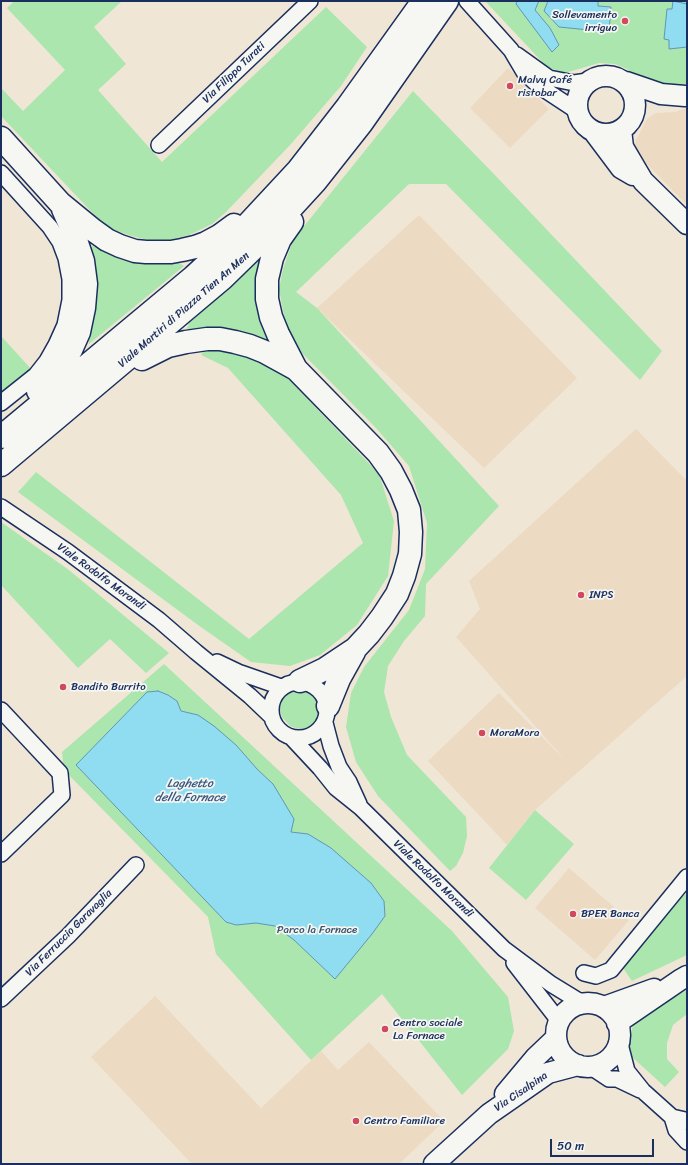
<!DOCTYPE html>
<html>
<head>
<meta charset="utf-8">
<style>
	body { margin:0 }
	#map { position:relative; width:688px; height:1165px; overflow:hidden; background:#f0e6d6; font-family:Sriracha,sans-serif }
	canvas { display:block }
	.frame { position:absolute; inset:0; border:2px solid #1b2f5e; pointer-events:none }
	.scale { position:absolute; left:550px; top:1139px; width:104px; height:18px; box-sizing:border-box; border:2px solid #1b2f5e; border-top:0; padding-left:5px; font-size:12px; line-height:14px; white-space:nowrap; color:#1b2f5e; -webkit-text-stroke:3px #f6f6f2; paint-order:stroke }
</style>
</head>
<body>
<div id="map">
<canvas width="688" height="1165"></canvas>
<div class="frame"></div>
<div class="scale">50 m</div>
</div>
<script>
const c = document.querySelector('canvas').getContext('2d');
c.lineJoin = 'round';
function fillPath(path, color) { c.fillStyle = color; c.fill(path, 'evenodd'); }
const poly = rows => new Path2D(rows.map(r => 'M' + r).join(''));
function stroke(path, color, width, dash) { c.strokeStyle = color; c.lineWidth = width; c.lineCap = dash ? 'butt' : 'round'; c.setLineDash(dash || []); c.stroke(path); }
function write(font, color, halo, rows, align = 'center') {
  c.font = font + ' Sriracha,sans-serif'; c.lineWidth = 3.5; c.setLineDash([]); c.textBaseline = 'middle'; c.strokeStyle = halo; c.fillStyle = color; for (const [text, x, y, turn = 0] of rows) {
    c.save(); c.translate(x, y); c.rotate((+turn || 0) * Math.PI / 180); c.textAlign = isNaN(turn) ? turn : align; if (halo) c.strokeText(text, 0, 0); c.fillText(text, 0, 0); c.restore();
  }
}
const built = poly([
	[508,68,549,109,510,148,470,108],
	[687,108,687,205,638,155,634,144,647,119,656,113,675,112],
	[419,215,577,378,484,468,317,308],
	[636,429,687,481,687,676,535,810,507,845,428,761,499,693,567,762,456,637,480,609,469,581],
	[569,868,629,920,595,960,535,908],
	[155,996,261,1108,321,1051,338,1070,369,1042,444,1121,399,1164,192,1164,91,1057]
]);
const green = poly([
	[14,1,122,1,94,27,126,64,98,90,162,162,326,7,367,47,341,86,291,144,226,212,212,224,189,235,170,240,148,240,132,236,114,230,101,222,1,116,1,88,23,111,65,70,7,8],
	[485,1,687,1,687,84,670,87,638,77,627,69,615,64,599,63,565,73,547,67],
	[413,91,492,172,662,351,640,380,446,184,409,184,296,292,317,308,499,506,426,584,425,616,404,641,388,666,384,692,391,717,407,755,466,817,467,836,463,853,456,866,450,871,378,796,356,762,346,727,351,693,364,667,409,610,425,569,427,523,409,466,376,428,302,353,285,322,279,289,283,269,293,240],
	[93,246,122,260,137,263,179,263,184,266,89,344,88,335,89,248],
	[260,259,264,260,276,346,190,333,187,328,189,323],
	[1,336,33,371,1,396],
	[209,344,247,351,281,371,379,474,394,521,388,576,357,625,320,655,290,666,251,662,198,625,18,492,36,472,249,639,363,543,341,495,228,368,201,355],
	[1,522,69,570,169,653,146,673,110,639,78,668,1,585],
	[164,664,452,931,508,997,514,1031,508,1049,462,1095,382,994,311,1060,216,954,208,917,64,770,62,752],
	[292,690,306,691,312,696,316,701,319,707,319,717,317,721,310,728,302,729,296,728,290,726,282,717,280,710,281,699,285,695],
	[535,810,574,844,526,900,489,868],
	[686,894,687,894,687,955,632,981,623,968,670,905],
	[687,990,687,1014,673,1025,667,1043,667,1059,679,1072,665,1087,631,1056,628,1040,635,1020,659,1006]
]);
const water = poly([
	[517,1,539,1,535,10,550,28,559,45,552,52,516,4,517,1],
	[548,1,598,1,598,6,611,7,609,32,559,27,544,11,548,1],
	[673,1,687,4,687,47,669,49,669,40,664,39,667,9,672,9,673,1],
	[158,691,168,695,177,701,181,711,198,715,214,726,236,745,257,769,273,784,294,819,291,832,308,834,331,848,371,883,384,901,385,916,372,934,335,979,294,940,275,926,256,923,236,925,226,922,76,765,147,692,158,691]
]);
const minor = poly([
	[467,1,511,50,524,72,539,86,577,111],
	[517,55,549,78,574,83,588,81],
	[159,145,310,1],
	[1,173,50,227,60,242,66,258,70,279,70,300,65,325,56,345,47,361,36,375,1,403],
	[1,507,68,552,159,620,196,652,250,696,271,716],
	[217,662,238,672,281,687],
	'271 710a28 28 0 1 1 56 0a28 28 0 1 1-56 0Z',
	[1,710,60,773,62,795,1,854],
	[325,723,331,746,339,767,349,782,359,804],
	[292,738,320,768,336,788,361,808,504,949,551,984,582,1003],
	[514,963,559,1021],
	[584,973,596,976,611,970,687,877],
	[1,999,68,936,136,865],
	[619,1040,627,1071,643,1091,672,1117,676,1130,687,1142],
	[591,1067,609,1079,617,1079,640,1090],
	[672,1117,685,1120,687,1122]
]);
const major = poly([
	'577 105a29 29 0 1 1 58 0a29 29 0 1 1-58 0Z',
	[626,82,661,94,685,96],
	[621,130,623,147,643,181,687,224],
	[594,132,621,168,633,175],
	'556 1035a32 32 0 1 1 64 0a32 32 0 1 1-64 0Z',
	[604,1007,654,989],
	[617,1023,680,980,687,976],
	[505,1094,536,1057,556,1038],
	[434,1164,489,1114,548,1073,578,1065]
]);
const highway = poly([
	[1,138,60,203,93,230,107,240,120,246,135,251,146,252,171,252,182,250,195,247,206,243,219,236,234,225],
	[292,222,280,239,272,258,267,279,267,299,271,317,278,334,296,369],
	[142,359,168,346,186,342,207,339,220,339,235,342,250,346,265,352,296,369,378,453,391,471,401,490,409,510,411,532,410,554,404,576,397,594,382,617,369,634,355,649,325,669,300,681],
	[38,391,61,367,71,350,79,332,84,308,86,284,83,261,74,234,63,209],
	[1,437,193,277,232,241,298,170,347,107,423,1],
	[1,465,222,279,261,241,316,181,361,124,447,1],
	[328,706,339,679,354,652]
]);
const markers = [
	[625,21,4,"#d1495b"],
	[510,86,4,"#d1495b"],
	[581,595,4,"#d1495b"],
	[63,687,4,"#d1495b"],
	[482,733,4,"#d1495b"],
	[573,914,4,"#d1495b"],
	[385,1029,4,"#d1495b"],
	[356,1121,4,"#d1495b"]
];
const poiNames = [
	["Sollevamento",617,15,"right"],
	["irriguo",617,28,"right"],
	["Malvy Café",518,80],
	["ristobar",518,93],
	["INPS",589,595],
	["Bandito Burrito",71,687],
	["MoraMora",490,733],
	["BPER Banca",581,914],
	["Centro sociale",393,1023],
	["La Fornace",393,1036],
	["Centro Familiare",364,1121]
];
const streetNames = [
	["Via Filippo Turati",234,73,-44],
	["Viale Martiri di Piazza Tien An Men",184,310,-41],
	["Viale Rodolfo Morandi",101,577,36],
	["Viale Rodolfo Morandi",433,879,44],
	["Via Ferruccio Garavaglia",69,933,-45],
	["Via Cisalpina",521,1092,-34]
];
const parkNames = [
	["Parco la Fornace",317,930]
];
const waterNames = [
	["Laghetto",190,784],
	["della Fornace",190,798]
];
fillPath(built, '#ecdac2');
fillPath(green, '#aae6ad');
fillPath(water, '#90dcf0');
stroke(water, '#6197b6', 1);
stroke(minor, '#1b2f5e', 18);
stroke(major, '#1b2f5e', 23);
stroke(highway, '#1b2f5e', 25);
stroke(minor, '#f6f6f2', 15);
stroke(major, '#f6f6f2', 20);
stroke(highway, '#f6f6f2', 22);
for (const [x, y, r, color] of markers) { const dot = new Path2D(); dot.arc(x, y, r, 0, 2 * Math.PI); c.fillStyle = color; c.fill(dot); stroke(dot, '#f6f6f2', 1.5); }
write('11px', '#1b2f5e', '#f6f6f2', poiNames, 'left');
write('11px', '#1b2f5e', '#f6f6f2', streetNames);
write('11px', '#38546e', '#f6f6f2', parkNames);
write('italic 12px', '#385a82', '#f6f6f2', waterNames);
</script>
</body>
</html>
